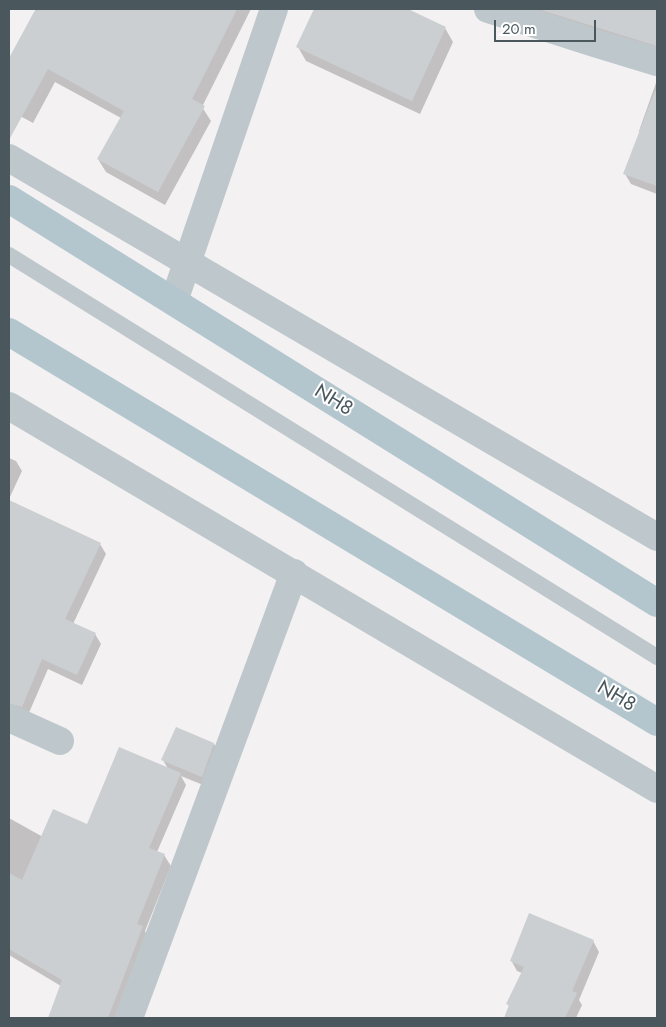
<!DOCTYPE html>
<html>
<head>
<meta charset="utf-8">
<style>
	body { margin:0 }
	#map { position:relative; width:666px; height:1027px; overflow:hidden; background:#f3f1f2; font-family:Jost,sans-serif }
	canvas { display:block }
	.frame { position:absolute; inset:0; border:10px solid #4a585d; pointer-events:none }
	.scale { position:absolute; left:494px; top:20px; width:102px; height:22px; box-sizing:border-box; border:2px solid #4a585d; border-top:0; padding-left:6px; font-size:15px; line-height:18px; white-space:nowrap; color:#4a585d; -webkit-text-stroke:4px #fff; paint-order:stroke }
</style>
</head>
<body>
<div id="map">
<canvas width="666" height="1027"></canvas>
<div class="frame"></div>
<div class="scale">20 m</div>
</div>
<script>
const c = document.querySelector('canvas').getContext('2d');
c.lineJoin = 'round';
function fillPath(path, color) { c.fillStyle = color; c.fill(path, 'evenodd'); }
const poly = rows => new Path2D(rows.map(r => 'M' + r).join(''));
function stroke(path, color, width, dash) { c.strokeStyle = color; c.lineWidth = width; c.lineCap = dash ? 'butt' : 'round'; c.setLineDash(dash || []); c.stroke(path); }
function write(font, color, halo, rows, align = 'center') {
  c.font = font + ' Jost,sans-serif'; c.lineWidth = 4; c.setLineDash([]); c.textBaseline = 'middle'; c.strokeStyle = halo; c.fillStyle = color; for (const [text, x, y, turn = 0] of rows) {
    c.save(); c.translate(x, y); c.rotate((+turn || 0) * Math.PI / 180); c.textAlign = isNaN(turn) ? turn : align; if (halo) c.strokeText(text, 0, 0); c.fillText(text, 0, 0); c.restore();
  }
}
const shadow = poly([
	[35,9,169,9,182,16,186,9,251,9,202,107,211,121,165,205,106,172,98,159,121,118,55,82,33,123,9,110,9,60,36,9],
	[316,9,405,9,445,28,453,42,420,114,306,61,298,47],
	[536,9,649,9,657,12,657,54,541,18],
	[657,80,657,194,631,184,625,174,640,133,639,131],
	[9,458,16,461,22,471,9,499],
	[9,501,100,544,106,554,73,624,95,634,101,644,82,685,48,669,28,715,9,707,9,672,14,660,9,658],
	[214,744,220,754,208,787,181,776,186,785,157,852,164,855,171,866,145,931,149,939,118,1018,49,1018,61,986,9,955,9,818,43,837,88,825,168,769,163,760],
	[593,941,599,952,579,1000,582,1005,576,1018,505,1018,509,1007,508,1004,522,973,517,971,511,960]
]);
const building = poly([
	[40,9,237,9,192,99,205,106,158,192,97,159,124,111,48,69,9,140,9,58,34,12],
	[314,9,408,9,446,27,412,101,296,47],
	[538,9,657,9,657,46,599,28],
	[655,91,657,91,657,186,623,174],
	[9,500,101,543,65,619,96,633,77,675,42,659,22,707,9,703],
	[176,727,214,743,202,777,161,760],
	[119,747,181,773,149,848,165,854,137,924,143,926,108,1018,48,1018,62,980,9,949,9,873,22,880,53,809,87,824],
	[529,913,594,940,572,991,577,993,565,1018,504,1018,509,1005,506,1004,524,967,510,961]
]);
const service = poly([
	[9,255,657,657]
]);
const minor = poly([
	[488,9,594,43,657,62],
	[174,301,274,9],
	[9,718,60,741],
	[129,1018,294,573]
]);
const tertiary = poly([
	[9,158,657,537],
	[9,406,657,789]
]);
const primary = poly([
	[9,199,657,603],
	[9,332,657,722]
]);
const streetNames = [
	["NH8",333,401,32],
	["NH8",616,697,31]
];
fillPath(shadow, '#0003');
fillPath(building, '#cbcfd2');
stroke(service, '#bec8cc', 16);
stroke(minor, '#bec8cc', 28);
stroke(tertiary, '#bec8cc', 28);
stroke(primary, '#b3c6cd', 28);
write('20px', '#4a585d', '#fff', streetNames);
</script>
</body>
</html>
